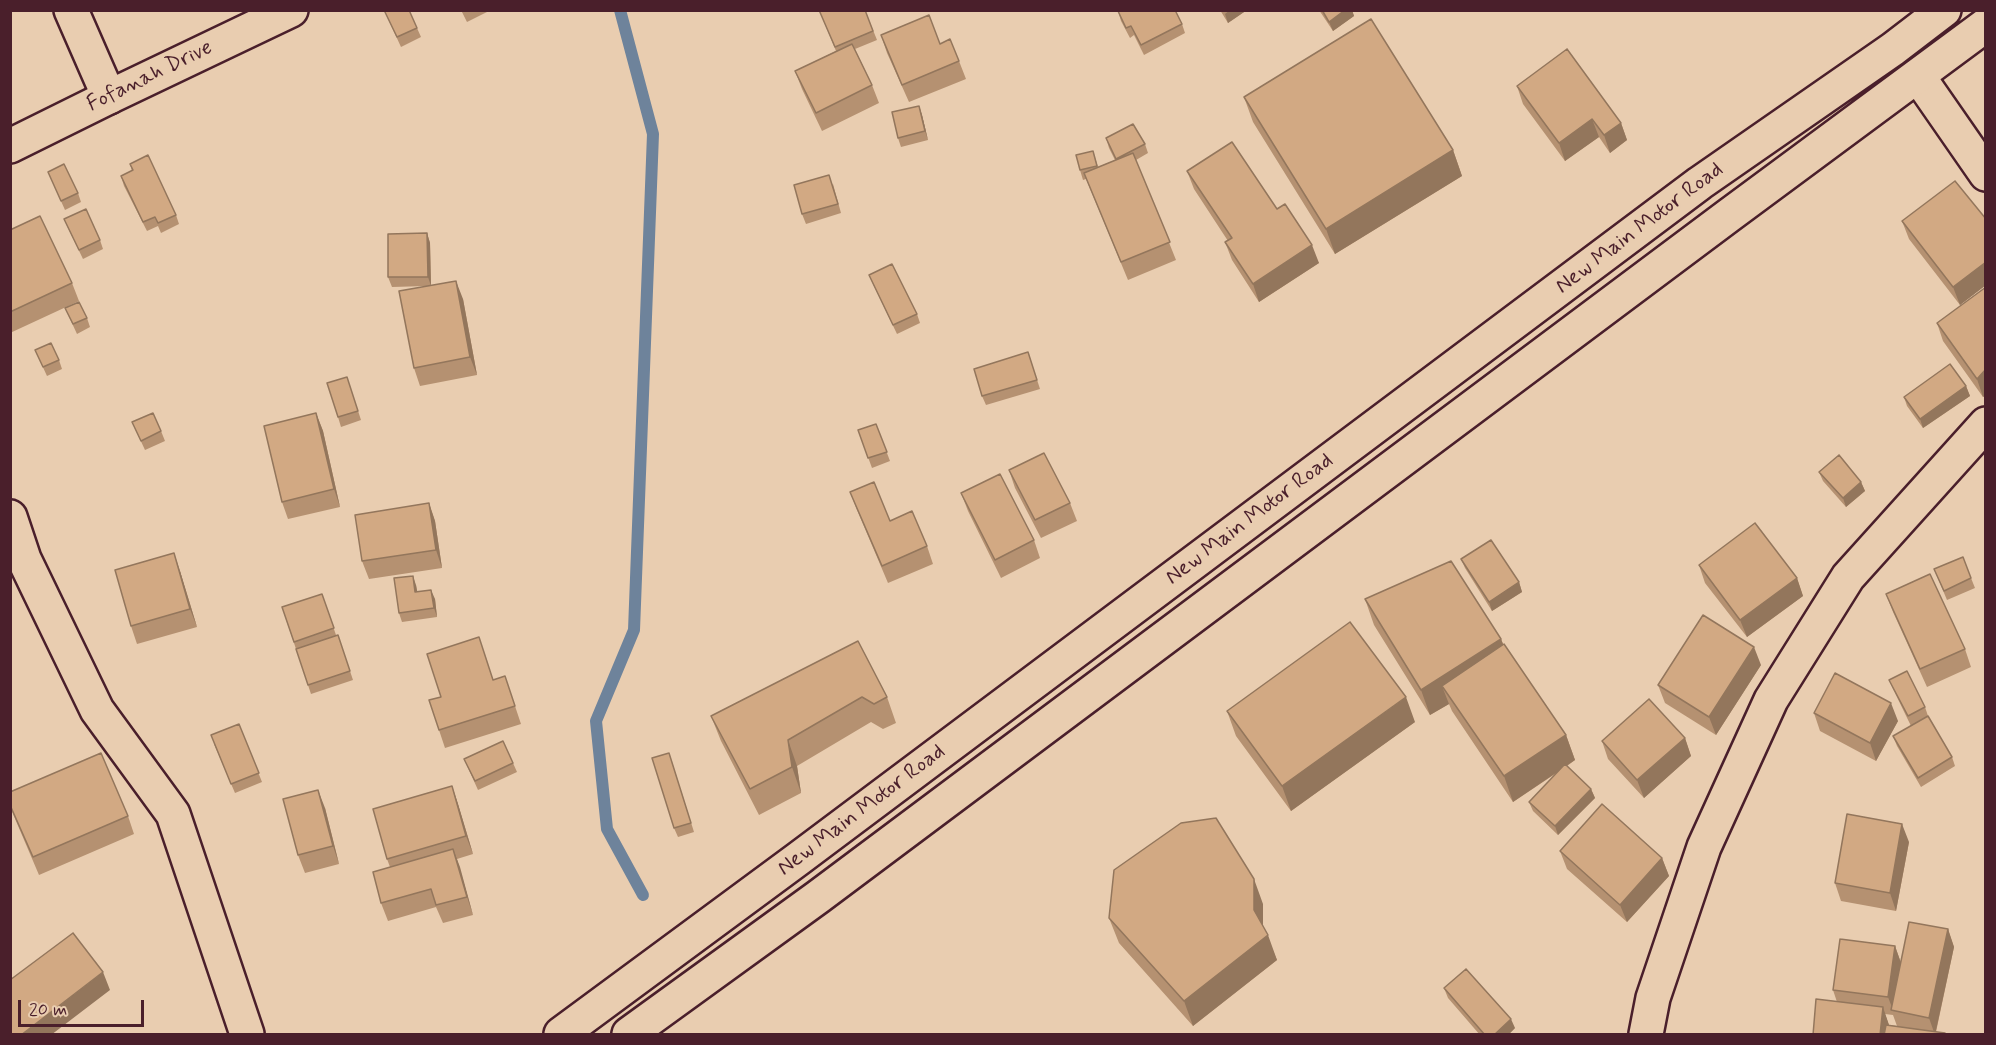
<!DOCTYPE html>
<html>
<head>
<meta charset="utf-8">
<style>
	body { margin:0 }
	#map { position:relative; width:1996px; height:1045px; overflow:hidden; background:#e9cdb0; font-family:Mynerve,sans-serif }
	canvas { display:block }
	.frame { position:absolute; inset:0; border:12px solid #4a1f2b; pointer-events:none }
	.scale { position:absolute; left:18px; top:1000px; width:126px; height:27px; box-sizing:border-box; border:3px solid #4a1f2b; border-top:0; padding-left:8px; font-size:18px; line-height:21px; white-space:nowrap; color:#4a1f2b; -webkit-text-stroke:4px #e9cdb0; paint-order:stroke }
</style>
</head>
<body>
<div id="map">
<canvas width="1996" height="1045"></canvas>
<div class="frame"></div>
<div class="scale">20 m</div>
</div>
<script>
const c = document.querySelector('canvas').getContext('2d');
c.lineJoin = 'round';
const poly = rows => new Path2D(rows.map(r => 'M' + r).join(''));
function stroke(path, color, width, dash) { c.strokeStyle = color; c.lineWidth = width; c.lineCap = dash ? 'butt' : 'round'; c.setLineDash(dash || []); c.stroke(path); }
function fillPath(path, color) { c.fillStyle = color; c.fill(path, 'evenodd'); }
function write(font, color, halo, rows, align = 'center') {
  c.font = font + ' Mynerve,sans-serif'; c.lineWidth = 4.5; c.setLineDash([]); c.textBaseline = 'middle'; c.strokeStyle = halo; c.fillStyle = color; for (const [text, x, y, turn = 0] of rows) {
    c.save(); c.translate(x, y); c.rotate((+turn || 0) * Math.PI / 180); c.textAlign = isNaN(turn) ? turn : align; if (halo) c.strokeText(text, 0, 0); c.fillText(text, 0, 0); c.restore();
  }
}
const stream = poly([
	[620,10,653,134,634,630,596,721,607,829,643,895]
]);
const street = poly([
	[71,10,109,97],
	[10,517,24,559,97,710,173,814,247,1034],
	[1646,1034,1653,998,1704,847,1771,700,1848,577,1986,424]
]);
const secondary = poly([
	[1918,76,1986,174],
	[10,146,109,97,291,10]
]);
const highway = poly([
	[561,1034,798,859,1700,183,1893,49,1944,10],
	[629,1034,818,897,1728,216,1986,25]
]);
const wall = poly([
	[384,10,417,28,421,37,401,47],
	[461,10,491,10,467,22],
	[819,10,865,10,877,40,855,49,872,85,879,103,822,131,802,89,795,71,836,51],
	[1220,10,1247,10,1228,23],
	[1319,10,1352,10,1354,16,1333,31],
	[1118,11,1182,24,1185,33,1144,55,1134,35,1130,38,1121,21],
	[881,35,940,44,959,61,966,79,909,102,887,53],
	[1517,86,1621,123,1627,140,1610,153,1599,137,1565,161,1523,104],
	[1244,97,1453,150,1462,176,1335,254,1253,122],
	[919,106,922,115,928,140,901,147,898,138],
	[1106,138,1145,144,1148,153,1136,160,1176,260,1128,280,1086,179,1083,180,1080,170,1093,151,1098,167,1115,160,1109,148],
	[130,164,176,215,179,224,161,233,158,226,147,231,124,186,121,176,132,171],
	[1187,171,1277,209,1319,263,1259,302,1232,260,1225,242,1228,241,1194,189],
	[48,172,78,193,81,202,65,210],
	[833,184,841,213,806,224,802,214],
	[64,219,100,240,103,249,83,259,68,228],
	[1986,219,1986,285,1960,305,1909,239,1902,221],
	[10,230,72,283,79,301,10,333],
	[427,233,430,243,431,286,463,299,477,375,420,386,414,368,427,286,392,287,388,277],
	[869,275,917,314,920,323,897,334,873,284],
	[1986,287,1986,395,1983,397,1943,341,1937,323],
	[65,308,87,318,90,327,77,334],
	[35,350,59,360,62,369,47,376],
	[1031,361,1040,389,986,405,982,396],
	[347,377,361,420,341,427,338,417],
	[1966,386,1970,396,1923,428,1907,406,1904,397],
	[316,413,323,431,340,507,288,519,282,502],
	[132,422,161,431,165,441,145,450],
	[876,424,890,461,872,468,858,430],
	[1009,470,1070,503,1077,521,1041,538,1015,488],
	[1819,472,1861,482,1865,491,1846,507,1823,481],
	[850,492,927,546,933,564,888,583,857,510],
	[961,493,1034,540,1040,558,1001,578,968,511],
	[429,503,435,521,442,568,369,579,362,561],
	[1461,559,1519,582,1522,592,1492,611,1465,568],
	[1699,565,1797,578,1803,596,1747,637,1705,583],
	[1934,569,1971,578,1975,588,1947,600],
	[180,571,197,627,137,644,131,626],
	[416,585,417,592,435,599,437,617,402,622,399,613],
	[322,594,336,635,338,635,353,680,311,694,282,607],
	[1886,594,1965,649,1971,667,1927,687,1893,612],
	[1365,599,1501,639,1503,644,1566,735,1575,760,1567,766,1591,789,1595,798,1558,835,1533,811,1529,802,1558,772,1513,802,1452,711,1449,704,1430,715,1374,625],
	[858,641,887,697,896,723,883,729,871,722,797,766,801,793,759,815,721,741,711,716],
	[485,655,493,680,505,676,521,724,445,748,439,730,441,697],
	[1761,665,1716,735,1665,703,1658,685],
	[1889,680,1925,707,1928,716,1952,757,1955,766,1921,787,1897,746,1893,736,1923,719,1911,726,1893,689],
	[1227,711,1415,722,1291,811,1236,736],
	[1814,713,1898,721,1876,761,1820,731],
	[239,724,262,782,235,793,214,744],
	[1685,738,1691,756,1644,798,1608,759,1602,741],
	[464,759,513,763,517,772,478,790],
	[672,762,694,832,678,837,674,828],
	[452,786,458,804,473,854,457,859,473,915,443,923,436,907,388,921,381,903,390,867,387,859],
	[10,792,128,816,134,834,39,875,10,807],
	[325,808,339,864,305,873,298,855],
	[1909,842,1896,911,1841,901,1835,883],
	[1560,851,1662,858,1669,876,1627,922,1567,869],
	[1263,904,1263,927,1277,960,1193,1026,1119,943,1109,918],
	[1948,929,1954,947,1936,1032,1813,1035,1837,1002,1833,990,1895,946,1901,963],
	[1885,1014,1893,1015,1897,1026,1889,1025],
	[1444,988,1515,1028,1508,1035,1480,1035,1448,998]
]);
const shadedWall = poly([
	[1230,10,1247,10,1228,23,1225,14],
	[1345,10,1352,10,1354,16,1333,31,1329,22],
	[919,106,922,115,928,140,925,131],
	[1592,119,1599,137,1565,161,1559,143],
	[1621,123,1627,140,1610,153,1604,135],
	[1453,150,1462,176,1335,254,1326,229],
	[427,233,430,243,431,286,428,277],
	[1312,245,1319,263,1259,302,1253,284],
	[1986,262,1986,285,1960,305,1953,287],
	[456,281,463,299,477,375,470,357],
	[1986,369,1986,395,1983,397,1977,379],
	[1966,386,1970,396,1923,428,1920,419],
	[316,413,323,431,340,507,334,489],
	[1861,482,1865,491,1846,507,1843,498],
	[429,503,435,521,442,568,436,550],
	[174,553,180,571,197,627,190,609],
	[413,576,416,585,419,601,415,592],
	[1797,578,1803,596,1747,637,1740,620],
	[1519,582,1522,592,1492,611,1489,602],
	[431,590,435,599,437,617,434,608],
	[1501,639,1511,664,1442,686,1449,704,1430,715,1421,690],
	[1754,647,1761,665,1716,735,1709,717],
	[1406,697,1415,722,1291,811,1282,786],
	[1891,703,1898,721,1876,761,1870,743],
	[1566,735,1575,760,1513,802,1504,776],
	[1685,738,1691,756,1644,798,1637,780],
	[788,740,797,766,801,793,792,767],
	[452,786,458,804,473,854,466,836],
	[1591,789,1595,798,1558,835,1555,826],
	[318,790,325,808,339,864,333,846],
	[1902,824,1909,842,1896,911,1890,893],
	[453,849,460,867,473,915,467,897],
	[1662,858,1669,876,1627,922,1620,905],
	[1254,879,1263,904,1263,935,1254,910],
	[1948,929,1954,947,1935,1035,1929,1018],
	[1268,935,1277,960,1193,1026,1184,1001],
	[1895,946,1901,963,1893,1010,1888,997],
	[103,972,110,990,51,1035,21,1035],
	[1883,1007,1889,1025,1888,1035,1880,1035],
	[1511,1019,1515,1028,1508,1035,1494,1035]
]);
const building = poly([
	[384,10,409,10,417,28,397,37,384,10],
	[819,10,865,10,873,31,835,47,819,10],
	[1120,10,1175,10,1182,24,1141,45,1131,26,1126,28,1118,11,1120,10],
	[1322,10,1345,10,1329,22,1322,10],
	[929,15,940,44,950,39,959,61,902,85,881,35,929,15],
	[1371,19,1453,150,1326,229,1244,97,1371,19],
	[852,44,872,85,816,113,795,71,852,44],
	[1567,49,1621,123,1604,135,1592,119,1559,143,1517,86,1567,49],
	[919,106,925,131,898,138,892,112,919,106],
	[1133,124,1145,144,1116,159,1106,138,1133,124],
	[1232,142,1277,209,1285,204,1312,245,1253,284,1225,242,1232,238,1187,171,1232,142],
	[1093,151,1097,166,1080,170,1076,155,1093,151],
	[1133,153,1170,242,1121,262,1084,173,1133,153],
	[148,155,176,215,158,223,155,217,143,222,121,176,133,170,130,164,148,155],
	[64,164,78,193,61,201,48,172,64,164],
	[829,175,838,204,802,214,794,185,829,175],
	[1955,181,1986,219,1986,262,1953,287,1902,221,1955,181],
	[86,209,100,240,79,250,64,219,86,209],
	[40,216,72,283,10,312,10,230,40,216],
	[427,233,428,277,388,277,388,234,427,233],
	[892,264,917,314,893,325,869,275,892,264],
	[456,281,470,357,414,368,399,291,456,281],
	[1986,287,1986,369,1977,379,1937,323,1986,287],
	[79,302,87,318,73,324,65,308,79,302],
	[51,343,59,360,43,367,35,350,51,343],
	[1028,352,1037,380,982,396,974,369,1028,352],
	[1950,364,1966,386,1920,419,1904,397,1950,364],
	[347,377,358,411,338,417,327,383,347,377],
	[153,413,161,431,141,441,132,422,153,413],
	[316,413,334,489,282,502,264,426,316,413],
	[876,424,887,452,868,458,858,430,876,424],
	[1044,453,1070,503,1035,520,1009,470,1044,453],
	[1839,455,1861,482,1843,498,1819,472,1839,455],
	[1000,474,1034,540,995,560,961,493,1000,474],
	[874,482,890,521,912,511,927,546,882,566,850,492,874,482],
	[429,503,436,550,362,561,355,515,429,503],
	[1755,523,1797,578,1740,620,1699,565,1755,523],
	[1491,540,1519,582,1489,602,1461,559,1491,540],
	[174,553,190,609,131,626,115,570,174,553],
	[1963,557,1971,578,1944,591,1934,569,1963,557],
	[1451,561,1501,639,1421,690,1365,599,1451,561],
	[1930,574,1965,649,1920,669,1886,594,1930,574],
	[413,576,415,592,431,590,434,608,399,613,394,578,413,576],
	[322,594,334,628,294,642,282,607,322,594],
	[1703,615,1754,647,1709,717,1658,685,1703,615],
	[1350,622,1406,697,1282,786,1227,711,1350,622],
	[338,635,350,671,308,685,296,649,338,635],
	[479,637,493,680,505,676,515,706,439,730,429,700,441,697,427,654,479,637],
	[858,641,887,697,874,704,862,697,788,740,792,767,750,789,711,716,858,641],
	[1504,644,1566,735,1504,776,1442,686,1504,644],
	[1907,671,1925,707,1908,716,1889,680,1907,671],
	[1835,673,1891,703,1870,743,1814,713,1835,673],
	[1649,699,1685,738,1637,780,1602,741,1649,699],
	[1928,716,1952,757,1918,778,1893,736,1928,716],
	[239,724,259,773,231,784,211,735,239,724],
	[503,741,513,763,475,781,464,759,503,741],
	[101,753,128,816,33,857,10,805,10,792,101,753],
	[669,753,691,823,674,828,652,758,669,753],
	[1565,764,1591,789,1555,826,1529,802,1565,764],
	[452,786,466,836,387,859,373,809,452,786],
	[318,790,333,846,298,855,283,799,318,790],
	[1602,804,1662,858,1620,905,1560,851,1602,804],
	[1847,814,1902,824,1890,893,1835,883,1847,814],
	[1216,818,1254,879,1254,910,1268,935,1184,1001,1109,918,1114,870,1181,823,1216,818],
	[453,849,467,897,436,905,431,889,381,903,373,872,453,849],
	[1909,922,1948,929,1929,1018,1891,1010,1909,922],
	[73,933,103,972,21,1035,10,1035,10,980,73,933],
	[1840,939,1895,946,1888,997,1833,990,1840,939],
	[1466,969,1511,1019,1494,1035,1485,1035,1444,988,1466,969],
	[1816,999,1883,1007,1880,1035,1813,1035,1816,999],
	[1886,1025,1945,1033,1945,1035,1884,1035,1886,1025]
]);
const streetNames = [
	["Fofanah Drive",150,77,-26],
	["New Main Motor Road",1640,229,-37],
	["New Main Motor Road",1250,520,-37],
	["New Main Motor Road",862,811,-37]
];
stroke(stream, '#6e839b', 12);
stroke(street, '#4a1f2b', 38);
stroke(secondary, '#4a1f2b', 38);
stroke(highway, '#4a1f2b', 38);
stroke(street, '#e9cdb0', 33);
stroke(secondary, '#e9cdb0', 33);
stroke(highway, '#e9cdb0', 33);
fillPath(wall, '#b59171');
fillPath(shadedWall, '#93765c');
fillPath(building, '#d2a983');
stroke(building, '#93765c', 1.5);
write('22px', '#4a1f2b', '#e9cdb0', streetNames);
</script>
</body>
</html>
